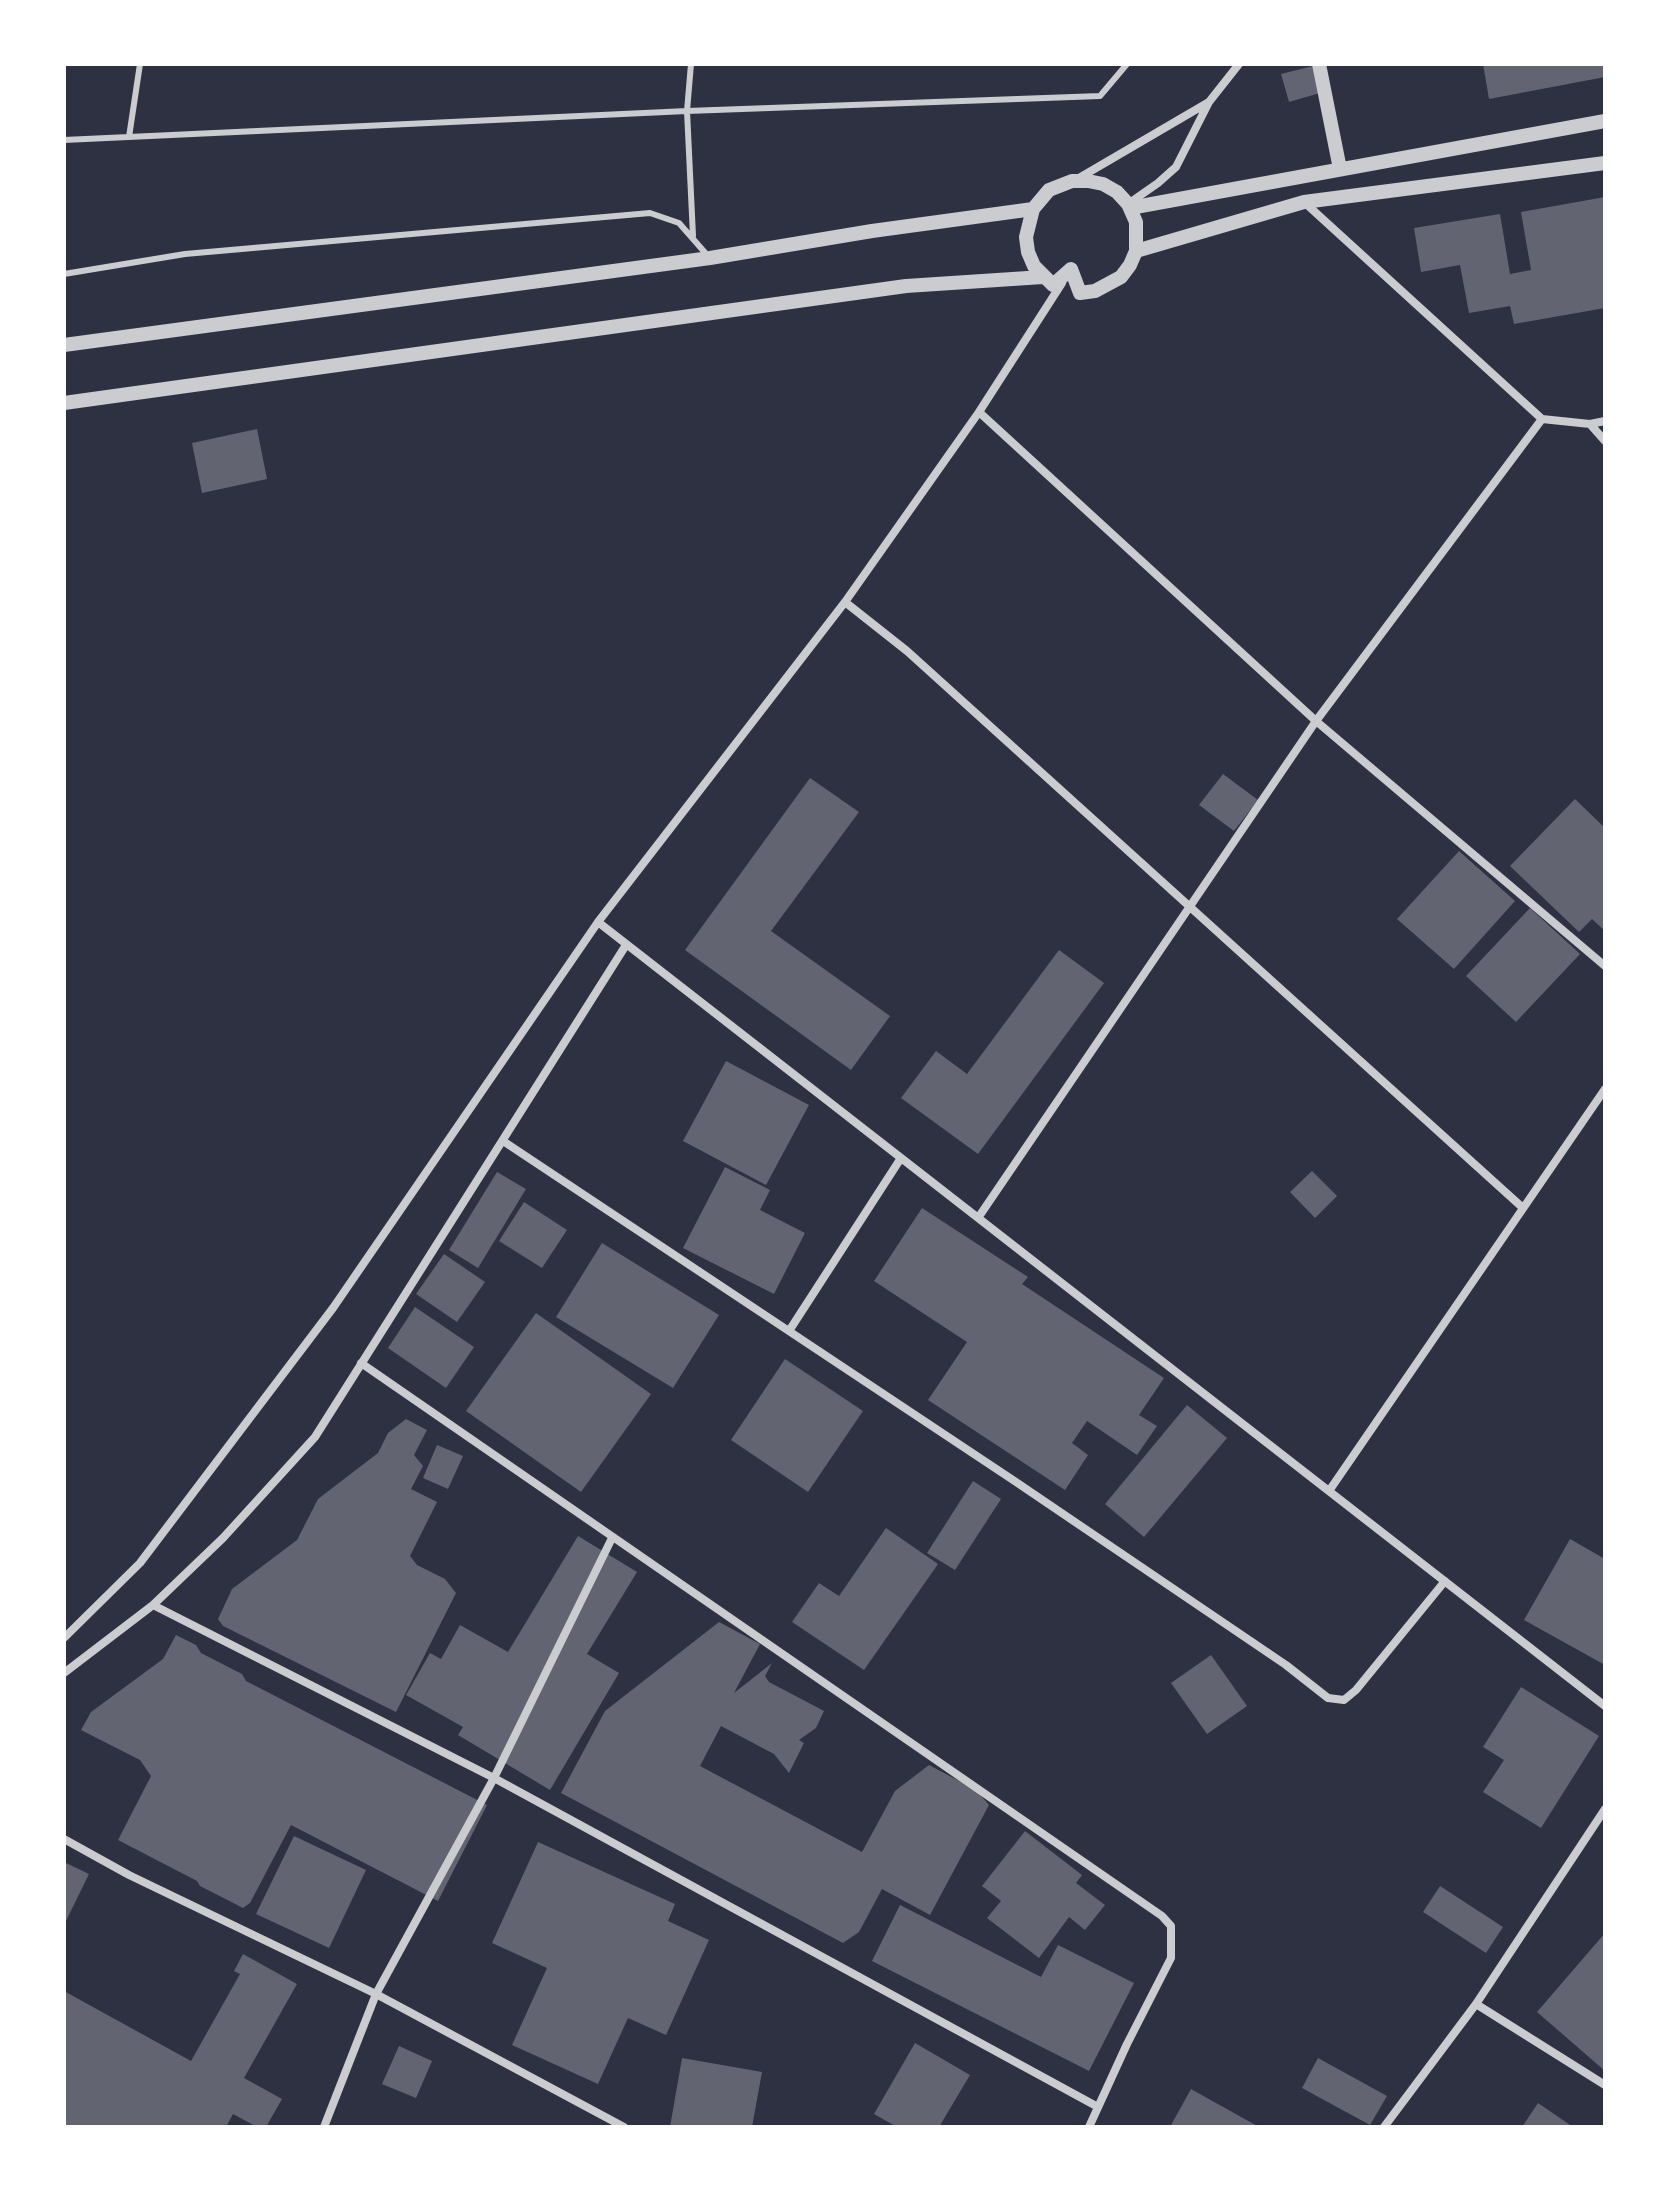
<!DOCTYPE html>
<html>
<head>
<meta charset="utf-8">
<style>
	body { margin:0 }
	#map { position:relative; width:1669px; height:2191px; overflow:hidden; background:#2d3142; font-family:Raleway,sans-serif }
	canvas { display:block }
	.frame { position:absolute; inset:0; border:66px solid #fff; pointer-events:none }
</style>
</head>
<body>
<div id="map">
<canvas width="1669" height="2191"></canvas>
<div class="frame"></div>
</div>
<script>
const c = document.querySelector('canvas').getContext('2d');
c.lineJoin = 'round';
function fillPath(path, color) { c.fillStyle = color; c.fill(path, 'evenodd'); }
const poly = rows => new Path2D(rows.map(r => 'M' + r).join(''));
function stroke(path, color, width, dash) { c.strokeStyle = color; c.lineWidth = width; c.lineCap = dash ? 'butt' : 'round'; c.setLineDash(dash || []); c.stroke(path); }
const building = poly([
	[1483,64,1605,64,1605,77,1489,99],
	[1313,66,1320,93,1289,102,1281,74],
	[1605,197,1605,308,1514,324,1510,306,1469,313,1460,265,1421,272,1414,228,1500,214,1510,274,1531,270,1521,212],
	[257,429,267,479,202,493,192,443],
	[1223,774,1258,800,1234,831,1199,805],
	[810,778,859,812,771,931,890,1016,851,1070,685,950],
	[1575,799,1605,828,1605,931,1592,919,1579,932,1510,866],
	[1459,851,1515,901,1454,969,1397,919],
	[1530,908,1580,954,1516,1022,1466,976],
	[1059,950,1104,983,978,1154,901,1098,936,1051,967,1074],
	[726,1061,809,1105,766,1185,683,1141],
	[725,1167,770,1190,760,1210,805,1233,774,1294,683,1248],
	[1312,1171,1337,1196,1315,1218,1290,1192],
	[497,1172,526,1189,478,1268,449,1250],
	[524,1202,567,1230,542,1268,499,1241],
	[922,1208,1028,1277,1022,1284,1164,1378,1139,1415,1157,1426,1137,1455,1087,1421,1072,1443,1088,1455,1065,1490,928,1400,967,1342,874,1281],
	[602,1243,719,1315,673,1388,556,1317],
	[444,1254,485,1282,457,1322,416,1294],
	[415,1307,474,1347,446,1388,388,1348],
	[536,1313,651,1394,581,1492,466,1411],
	[785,1359,863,1411,808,1492,731,1440],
	[1187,1405,1227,1438,1144,1537,1105,1504],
	[406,1419,427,1430,414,1455,423,1466,411,1489,437,1502,410,1556,417,1565,445,1579,456,1593,396,1712,223,1626,218,1619,232,1589,297,1540,318,1499,378,1453,388,1433],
	[437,1445,463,1456,448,1489,423,1478],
	[973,1481,1001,1499,955,1570,927,1553],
	[886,1528,938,1564,864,1670,792,1622,819,1583,839,1596],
	[578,1536,637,1572,587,1654,619,1673,550,1790,458,1735,463,1727,406,1695,430,1653,441,1659,460,1625,508,1652],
	[1570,1539,1605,1559,1605,1665,1524,1620],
	[719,1622,760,1644,734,1693,772,1663,765,1676,769,1682,824,1711,816,1728,799,1740,804,1743,789,1773,774,1754,721,1726,700,1766,862,1852,895,1791,929,1765,976,1790,989,1805,930,1915,882,1889,859,1932,843,1943,561,1793,605,1711],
	[176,1635,196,1645,201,1653,242,1674,246,1681,487,1805,438,1901,291,1825,250,1903,243,1908,200,1886,197,1881,118,1840,151,1776,140,1760,81,1730,91,1712,163,1659],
	[1211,1655,1247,1706,1207,1734,1171,1683],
	[1521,1687,1599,1736,1541,1828,1483,1792,1504,1760,1483,1747],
	[1025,1831,1082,1875,1076,1883,1105,1905,1085,1930,1069,1917,1039,1958,987,1918,1001,1901,982,1886],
	[294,1836,366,1870,329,1948,256,1914],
	[538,1842,675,1904,668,1921,709,1940,666,2035,628,2018,598,2084,512,2045,547,1968,492,1943],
	[64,1862,89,1874,64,1925],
	[1440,1886,1503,1927,1486,1953,1423,1912],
	[900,1905,1041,1977,1058,1945,1134,1983,1089,2071,872,1961],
	[1605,1933,1605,2071,1537,2012],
	[243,1954,297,1984,244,2078,282,2099,266,2127,257,2127,233,2114,226,2127,64,2127,64,1991,191,2061,240,1974,234,1971],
	[915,2043,970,2075,939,2127,897,2127,874,2114],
	[399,2046,432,2061,416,2098,382,2084],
	[682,2058,762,2072,752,2127,670,2127],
	[1318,2058,1387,2096,1370,2125,1302,2088],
	[1191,2089,1259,2127,1170,2127],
	[1538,2103,1573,2127,1522,2127]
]);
const service = poly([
	[691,64,687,111,693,236],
	[129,137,140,64],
	[64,140,687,111,1100,96,1127,64],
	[64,274,185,254,650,213,679,223,708,256]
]);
const minor = poly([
	[1079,178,1209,102],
	[1304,202,1542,419,1590,424,1605,441],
	[1128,204,1158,183,1176,167,1209,102,1239,64],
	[979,412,1316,721,1605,966],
	[1590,424,1605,421],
	[845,602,907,651,1523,1208],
	[598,922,1605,1706],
	[503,1141,1016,1482,1286,1665,1328,1698,1344,1700,1356,1690,1445,1581],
	[978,1218,1316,721,1542,419],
	[789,1331,901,1158],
	[361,1363,1162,1916,1171,1926,1171,1958,1127,2044,1089,2127],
	[1329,1491,1605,1089],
	[153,1605,494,1778,1098,2107],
	[64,1638,140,1563,333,1308,598,922,845,602,979,412,1062,283],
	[64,1673,153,1605,223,1538,315,1437,626,945],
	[64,1839,129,1875,376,1994,624,2127],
	[1476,2004,1605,2085],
	[324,2127,376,1994,494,1778,612,1538],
	[1384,2127,1476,2004,1605,1809]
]);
const tertiary = poly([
	[1319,64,1340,169],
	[1072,181,1088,181,1103,184,1117,192,1128,204,1136,222,1136,251,1130,265,1121,277,1095,291,1080,293,1071,269,1053,285,1034,266,1028,252,1026,237,1033,209,1049,190,1072,181],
	[1130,208,1605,121],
	[1136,251,1304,202,1605,163],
	[64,345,710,258,872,231,1033,209],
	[64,403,906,286,1043,277]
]);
fillPath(building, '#626471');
stroke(service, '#caccd0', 6);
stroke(minor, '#caccd0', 8);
stroke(tertiary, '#caccd0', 14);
</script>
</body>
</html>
